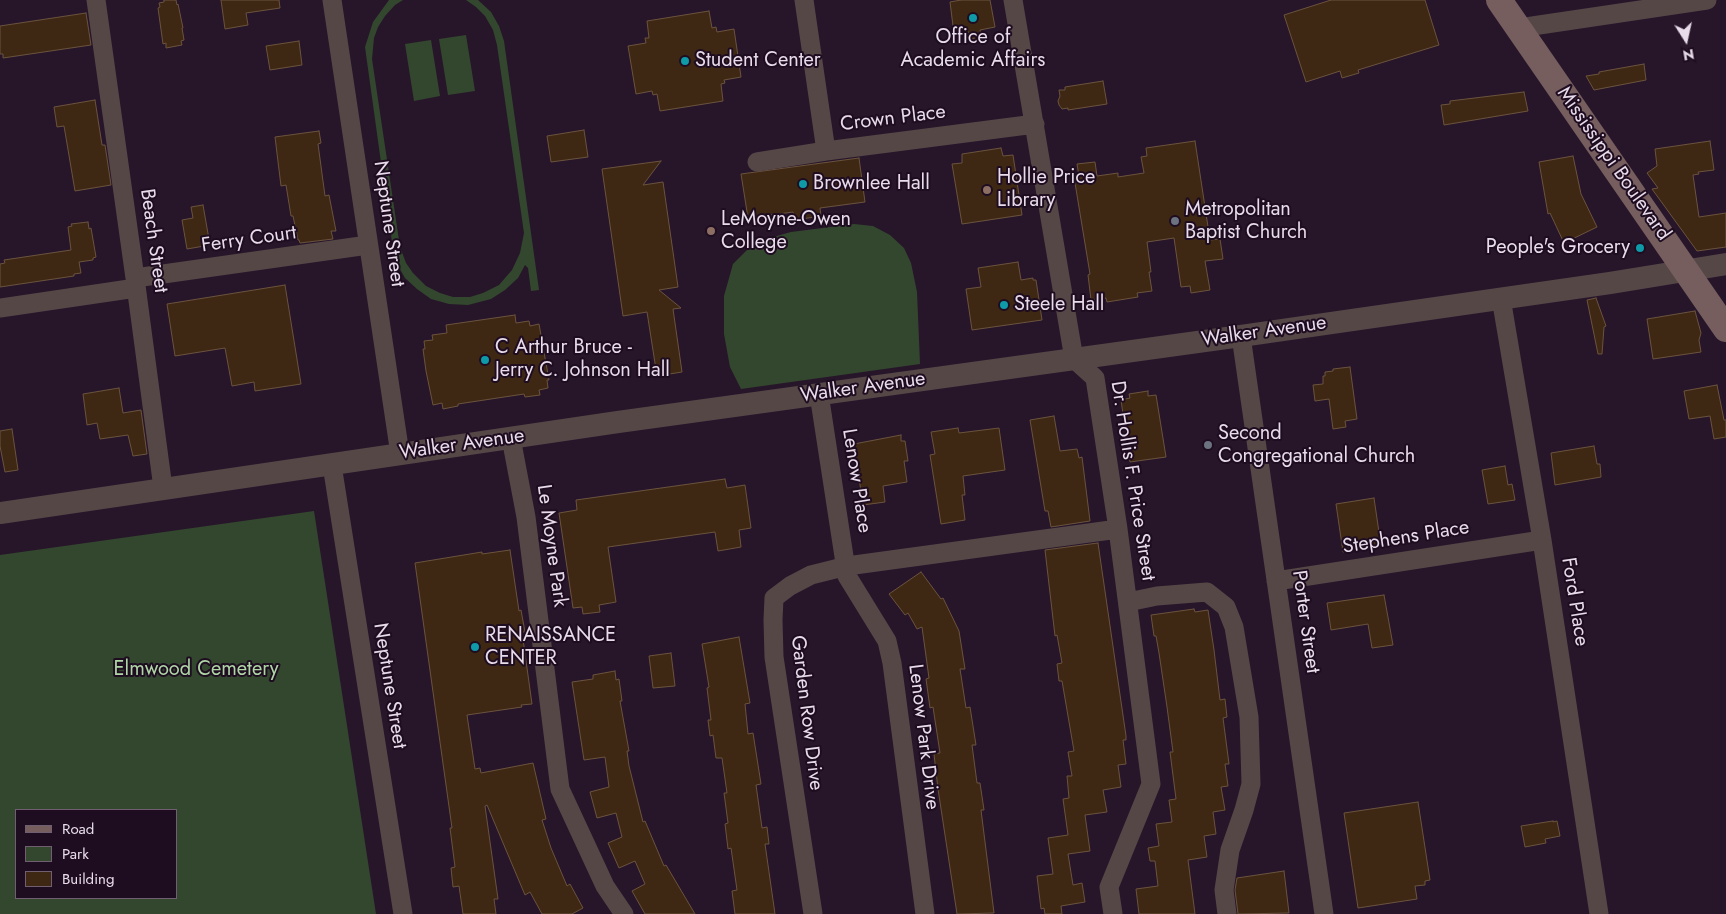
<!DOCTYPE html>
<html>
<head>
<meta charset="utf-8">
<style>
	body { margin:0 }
	#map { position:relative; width:1726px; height:914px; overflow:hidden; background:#27162a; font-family:Jost,sans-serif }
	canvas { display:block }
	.legend { position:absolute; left:15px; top:809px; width:162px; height:90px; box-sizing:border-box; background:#1e0c20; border:1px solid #6f5f71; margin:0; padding:6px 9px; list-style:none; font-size:15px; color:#e9dcea }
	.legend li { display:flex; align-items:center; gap:10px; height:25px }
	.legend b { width:25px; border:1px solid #6f5f71 }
	.north { position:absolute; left:1661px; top:15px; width:50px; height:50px; -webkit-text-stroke:4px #1e0c20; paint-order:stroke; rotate:170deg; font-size:14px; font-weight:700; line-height:20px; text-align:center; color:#e9dcea }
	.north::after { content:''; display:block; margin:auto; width:18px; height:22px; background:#e9dcea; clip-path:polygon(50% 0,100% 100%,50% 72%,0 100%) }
</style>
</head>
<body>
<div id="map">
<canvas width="1726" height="914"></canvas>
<ul class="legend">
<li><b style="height:6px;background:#765e5e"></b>Road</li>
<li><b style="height:14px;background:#33472f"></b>Park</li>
<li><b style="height:14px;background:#3e2814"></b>Building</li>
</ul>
<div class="north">N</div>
</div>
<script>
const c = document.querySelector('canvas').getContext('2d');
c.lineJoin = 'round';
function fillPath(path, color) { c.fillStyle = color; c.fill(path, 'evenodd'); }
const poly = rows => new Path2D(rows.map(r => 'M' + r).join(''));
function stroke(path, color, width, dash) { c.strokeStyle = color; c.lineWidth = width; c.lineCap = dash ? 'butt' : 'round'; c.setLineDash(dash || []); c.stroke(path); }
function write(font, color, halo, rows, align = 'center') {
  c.font = font + ' Jost,sans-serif'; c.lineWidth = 4; c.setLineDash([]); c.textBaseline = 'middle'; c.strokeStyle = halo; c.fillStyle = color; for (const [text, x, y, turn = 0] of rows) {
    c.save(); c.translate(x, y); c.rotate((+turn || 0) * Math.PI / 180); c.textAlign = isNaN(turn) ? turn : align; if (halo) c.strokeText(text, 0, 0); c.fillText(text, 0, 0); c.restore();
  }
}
const green = poly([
	[389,0,403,0,395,5,385,16,378,27,374,38,372,59,400,247,406,263,413,273,426,286,440,293,453,297,470,297,483,293,499,285,512,270,520,253,524,233,497,45,493,30,485,16,476,7,466,0,478,0,491,12,499,26,504,41,539,290,531,291,528,268,525,265,518,278,505,290,491,299,468,305,449,304,431,299,417,289,405,278,396,262,393,249,365,47,373,22],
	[466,35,475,91,448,95,439,39],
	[431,40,440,96,414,101,405,44],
	[854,224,873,226,890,235,904,248,911,263,917,292,920,364,741,389,730,367,724,334,724,296,733,264,747,250,766,239,791,232],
	[314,511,376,914,0,914,0,555],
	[16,810,176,810,176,898,16,898]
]);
const building = poly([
	[164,0,176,0,177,5,178,4,183,28,182,28,184,40,181,41,182,45,166,48,166,43,163,44,158,8,160,7,159,3,164,2,164,0],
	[221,0,279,0,280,8,246,13,248,25,225,29,221,0],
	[961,0,990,0,995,27,980,30,982,37,970,39,969,32,954,34,950,2,961,0],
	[1331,0,1425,0,1439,45,1358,70,1359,73,1342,78,1340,71,1306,82,1284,15,1331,0],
	[709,11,712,28,716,27,717,32,734,29,741,77,724,80,725,83,721,84,723,101,660,111,657,94,653,95,652,91,636,94,628,46,646,43,645,38,649,38,647,21,709,11],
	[86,13,91,45,3,58,3,54,0,54,0,26,86,13],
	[299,41,302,65,270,70,266,46,299,41],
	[1644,64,1646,80,1594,90,1586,76,1599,74,1599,72,1644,64],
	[1103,81,1107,104,1068,110,1068,108,1062,109,1059,105,1058,101,1060,96,1059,90,1065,90,1065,87,1103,81],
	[1524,92,1528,111,1444,125,1441,105,1450,104,1450,101,1524,92],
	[95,100,102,145,105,145,111,185,75,191,64,126,57,127,54,107,95,100],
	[584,130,588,157,551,162,547,136,584,130],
	[319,131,321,143,318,144,325,196,329,195,336,231,331,231,333,239,300,243,299,240,298,240,293,216,291,216,286,185,281,186,275,137,319,131],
	[1195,141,1210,240,1220,239,1223,259,1205,261,1210,290,1191,293,1190,286,1181,287,1174,238,1147,242,1151,272,1149,272,1152,291,1137,293,1138,297,1107,302,1106,298,1091,300,1088,275,1090,274,1075,183,1080,182,1077,164,1095,162,1097,176,1118,173,1118,177,1144,173,1141,157,1147,156,1146,148,1195,141],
	[1710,141,1714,170,1698,172,1699,174,1693,175,1699,217,1726,213,1726,247,1697,251,1652,189,1658,188,1647,173,1657,166,1655,149,1710,141],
	[1001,148,1003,156,1013,155,1022,215,962,224,952,164,962,163,962,154,1001,148],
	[1573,156,1581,194,1597,227,1564,243,1550,213,1548,214,1539,162,1573,156],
	[859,158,865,202,820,208,821,216,795,220,793,212,748,218,741,174,859,158],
	[661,161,643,185,663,182,678,287,659,290,681,308,673,309,682,372,657,376,647,312,623,316,602,169,661,161],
	[203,205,210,245,187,249,182,220,193,218,191,207,203,205],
	[88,222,89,229,91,228,96,257,93,258,93,260,79,262,81,273,74,274,74,276,0,287,0,264,5,263,4,260,71,250,68,227,72,226,71,224,88,222],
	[1018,262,1021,280,1033,278,1033,280,1036,280,1042,320,972,330,966,289,981,287,978,268,1018,262],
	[285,285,301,384,255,391,254,382,232,386,225,348,175,356,167,304,285,285],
	[1596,298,1606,326,1604,327,1602,354,1598,354,1587,300,1596,298],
	[1695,311,1701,333,1699,340,1701,352,1653,359,1647,319,1695,311],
	[515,315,516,323,529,321,530,326,539,324,549,380,547,380,548,388,539,390,540,395,525,397,524,394,458,404,458,406,443,409,442,403,433,405,426,371,423,349,425,349,424,341,433,340,432,335,447,333,446,325,515,315],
	[1350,367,1357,419,1345,421,1346,427,1333,429,1329,399,1315,401,1313,385,1323,384,1323,376,1325,376,1325,372,1333,371,1333,369,1350,367],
	[1717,385,1724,420,1726,420,1726,437,1714,439,1710,416,1689,419,1684,391,1717,385],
	[119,388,123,413,141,410,147,454,133,456,128,435,100,439,97,423,87,425,83,394,119,388],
	[1148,391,1148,396,1156,395,1166,457,1130,462,1121,400,1130,398,1129,394,1148,391],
	[1054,416,1060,451,1077,449,1079,458,1082,457,1090,521,1051,527,1048,511,1045,511,1030,420,1054,416],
	[958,428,959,433,999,428,1005,470,963,476,965,495,962,495,965,520,941,524,930,455,935,454,931,432,958,428],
	[12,429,18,470,5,472,0,446,0,431,12,429],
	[901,435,901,441,905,441,908,461,904,461,907,482,883,486,885,502,863,505,854,444,901,435],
	[1594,446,1597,464,1600,464,1601,477,1555,485,1551,453,1594,446],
	[1505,466,1508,485,1512,484,1515,500,1488,504,1482,470,1505,466],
	[725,479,727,488,745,485,751,528,739,530,741,547,718,551,715,532,608,547,616,602,599,605,600,612,583,614,582,607,573,608,559,513,577,510,576,500,725,479],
	[1374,498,1381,546,1343,552,1336,504,1374,498],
	[1098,543,1126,736,1126,740,1123,740,1126,764,1118,765,1121,787,1103,790,1107,812,1085,815,1090,851,1068,854,1073,885,1082,883,1085,902,1061,906,1062,914,1045,914,1044,908,1041,909,1037,876,1053,874,1048,838,1068,835,1063,799,1069,798,1067,776,1072,776,1068,752,1074,751,1062,681,1059,681,1057,664,1062,663,1057,635,1055,636,1045,550,1098,543],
	[510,550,519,611,521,610,525,632,522,632,532,704,521,705,522,707,467,715,475,769,480,768,481,773,533,763,546,819,542,820,551,848,567,886,570,884,583,908,572,914,542,914,530,892,525,895,487,805,485,806,498,899,494,899,496,914,463,914,459,886,453,887,451,868,455,867,450,828,452,828,415,563,482,552,482,554,510,550],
	[921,572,941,599,943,598,959,631,965,669,960,669,966,708,970,707,976,745,972,745,977,783,980,783,984,810,981,810,984,834,994,913,957,914,938,789,934,754,940,753,933,707,930,708,926,679,929,678,922,627,917,629,908,613,905,615,889,594,921,572],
	[1384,595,1393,645,1372,648,1368,624,1331,630,1327,603,1384,595],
	[1194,609,1195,612,1208,610,1214,650,1220,700,1225,699,1227,717,1223,718,1229,764,1225,764,1228,786,1221,787,1225,810,1213,812,1216,834,1204,836,1207,857,1188,860,1195,914,1139,914,1136,889,1158,886,1155,861,1150,861,1148,848,1159,846,1156,824,1172,822,1169,800,1176,799,1170,752,1173,752,1167,707,1159,653,1156,636,1154,636,1151,615,1194,609],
	[739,637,750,703,745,704,748,734,753,733,761,784,756,785,762,828,767,827,769,844,765,844,775,914,735,914,732,891,737,890,731,848,728,849,725,824,728,823,724,793,727,793,722,758,716,758,713,735,710,736,708,720,711,720,707,688,709,687,702,644,739,637],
	[671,653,675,686,653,688,649,656,671,653],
	[615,671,616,680,619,679,622,701,620,701,629,751,627,751,629,766,643,822,645,821,664,866,666,865,695,914,645,914,632,891,645,884,635,861,619,868,608,843,622,837,616,813,597,818,590,792,609,787,605,757,584,760,572,682,593,679,593,675,615,671],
	[1418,802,1430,880,1425,881,1425,885,1415,886,1417,899,1358,908,1344,813,1418,802],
	[1553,821,1553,822,1557,821,1560,836,1545,839,1546,843,1525,847,1521,826,1553,821],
	[1284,871,1289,913,1238,914,1235,890,1237,878,1284,871]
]);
const minor = poly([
	[96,0,135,278,163,488],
	[332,0,400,454],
	[804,0,826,151],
	[1013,0,1074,359,1095,378,1118,529,1151,784,1109,887,1113,914],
	[1519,28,1707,0],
	[757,162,826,151,1035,124],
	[135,278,368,245],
	[1501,298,1542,540,1599,914],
	[0,308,136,288],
	[1241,336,1324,914],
	[819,394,847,576,887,641,892,663,925,914],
	[511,438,526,517,560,789,605,886,624,914],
	[332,465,403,914],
	[1276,581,1542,540],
	[1128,602,1157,596,1207,592,1226,607,1234,627,1249,717,1251,784,1244,810,1230,850,1224,890,1227,914],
	[813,914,774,657,773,620,774,598,790,586,811,575,847,566,1118,529]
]);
const tertiary = poly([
	[0,513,618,422,1241,336,1610,283,1726,264]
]);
const secondary = poly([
	[1499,0,1726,329]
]);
const markers = [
	[973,18,5,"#0f9aa8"],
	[685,61,5,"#0f9aa8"],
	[803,184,5,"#0f9aa8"],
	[987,190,5,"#8d6e63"],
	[1175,221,5,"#6b7280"],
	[711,231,5,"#8d6e63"],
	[1640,248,5,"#0f9aa8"],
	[1004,305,5,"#0f9aa8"],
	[485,360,5,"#0f9aa8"],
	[1208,445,5,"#6b7280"],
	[475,647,5,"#0f9aa8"]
];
const poiNames = [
	["Office of",973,38,"center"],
	["Academic Affairs",973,61,"center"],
	["Student Center",695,61],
	["Hollie Price",997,178],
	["Library",997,201],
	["Brownlee Hall",813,184],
	["Metropolitan",1185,210],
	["Baptist Church",1185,233],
	["LeMoyne-Owen",721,220],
	["College",721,243],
	["People's Grocery",1630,248,"right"],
	["Steele Hall",1014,305],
	["C Arthur Bruce -",495,348],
	["Jerry C. Johnson Hall",495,371],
	["Second",1218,434],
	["Congregational Church",1218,457],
	["RENAISSANCE",485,636],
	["CENTER",485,659]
];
const streetNames = [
	["Crown Place",893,119,-7],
	["Mississippi Boulevard",1613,164,55],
	["Neptune Street",388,224,82],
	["Ferry Court",249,240,-8],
	["Beach Street",153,241,82],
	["Walker Avenue",1264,332,-8],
	["Walker Avenue",863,388,-8],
	["Walker Avenue",462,445,-8],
	["Lenow Place",856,481,81],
	["Dr. Hollis F. Price Street",1132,481,81],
	["Stephens Place",1406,538,-9],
	["Le Moyne Park",551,546,82],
	["Ford Place",1574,602,81],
	["Porter Street",1305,622,82],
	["Neptune Street",389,686,81],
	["Garden Row Drive",806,713,83],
	["Lenow Park Drive",923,737,83]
];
const parkNames = [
	["Elmwood Cemetery",196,670]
];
fillPath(green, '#33472f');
fillPath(building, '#3e2814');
stroke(building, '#6b533e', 1);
stroke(minor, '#564747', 19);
stroke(tertiary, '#564747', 22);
stroke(secondary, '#765e5e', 26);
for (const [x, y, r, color] of markers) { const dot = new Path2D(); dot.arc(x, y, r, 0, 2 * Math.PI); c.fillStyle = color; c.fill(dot); stroke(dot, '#1e0c20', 2); }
write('20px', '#e9dcea', '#1e0c20', poiNames, 'left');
write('20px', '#e9dcea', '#1e0c20', streetNames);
write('20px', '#afd7a6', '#1e0c20', parkNames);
</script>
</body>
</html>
